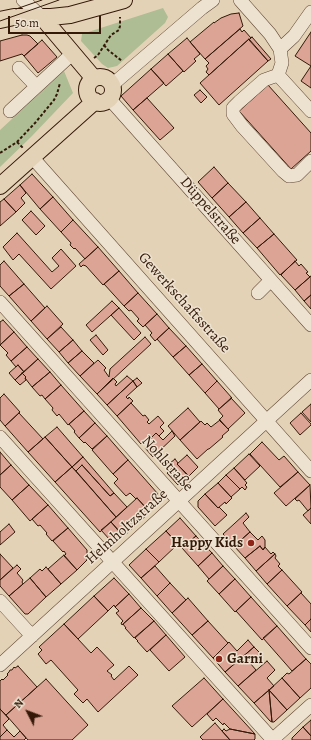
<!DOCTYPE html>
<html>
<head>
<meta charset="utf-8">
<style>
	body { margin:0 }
	#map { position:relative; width:311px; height:740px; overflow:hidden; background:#e4d2b7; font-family:Alegreya,serif }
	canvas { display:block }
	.north { position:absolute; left:8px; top:692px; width:40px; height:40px; -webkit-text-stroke:3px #ede2d0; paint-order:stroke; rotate:312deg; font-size:11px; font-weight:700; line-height:16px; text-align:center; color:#341909 }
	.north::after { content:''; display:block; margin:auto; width:14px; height:18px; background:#341909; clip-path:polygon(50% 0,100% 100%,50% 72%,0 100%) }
	.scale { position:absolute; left:8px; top:16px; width:93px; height:18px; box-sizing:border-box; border:2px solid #341909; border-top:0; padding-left:5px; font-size:12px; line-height:14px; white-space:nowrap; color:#341909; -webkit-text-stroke:3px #ede2d0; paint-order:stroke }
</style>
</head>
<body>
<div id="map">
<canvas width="311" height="740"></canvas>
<div class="north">N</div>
<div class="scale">50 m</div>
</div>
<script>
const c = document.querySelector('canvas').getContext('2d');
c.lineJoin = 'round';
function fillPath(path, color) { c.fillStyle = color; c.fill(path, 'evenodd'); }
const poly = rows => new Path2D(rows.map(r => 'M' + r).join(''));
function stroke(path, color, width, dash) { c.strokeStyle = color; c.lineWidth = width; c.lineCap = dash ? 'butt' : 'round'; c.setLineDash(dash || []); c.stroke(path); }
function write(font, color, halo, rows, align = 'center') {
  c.font = font + ' Alegreya,serif'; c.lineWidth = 3; c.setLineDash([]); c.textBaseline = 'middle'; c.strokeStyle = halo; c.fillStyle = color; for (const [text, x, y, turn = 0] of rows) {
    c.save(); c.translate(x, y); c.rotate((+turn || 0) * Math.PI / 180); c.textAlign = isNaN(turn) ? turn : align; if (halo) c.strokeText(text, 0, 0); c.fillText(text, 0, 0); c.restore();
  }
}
const green = poly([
	[163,8,168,17,165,23,117,66,108,68,102,64,81,41,82,34],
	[64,71,73,93,31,137,0,167,0,130]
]);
const building = poly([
	[239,13,243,26,205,59,190,42,214,22,214,23,221,18,231,14,239,13],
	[240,29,242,32,244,30,251,38,249,40,249,39,209,75,206,72,208,69,206,66,209,63,205,59,240,29],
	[311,32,311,88,301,81,311,66,295,56,311,32],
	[22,35,27,35,30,36,38,44,24,56,22,54,0,61,0,41,22,35],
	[252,37,271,59,268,61,249,40,252,37],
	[187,38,200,54,194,59,196,61,184,72,168,54,187,38],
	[249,39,268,61,219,105,200,83,249,39],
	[42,40,57,57,38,73,24,56,42,40],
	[168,54,183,71,166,86,151,69,168,54],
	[151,69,164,83,133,110,121,96,151,69],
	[268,85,311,133,311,151,291,169,239,111,268,85],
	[200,90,207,97,201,103,194,95,200,90],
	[147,98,174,128,160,140,133,110,147,98],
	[214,167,228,183,212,198,198,182,214,167],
	[32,174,53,197,40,209,20,185,32,174],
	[228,183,246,202,229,217,212,198,228,183],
	[20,185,26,193,21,198,25,203,16,212,4,199,20,185],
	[53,197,73,220,61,232,40,209,53,197],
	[4,199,16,212,0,226,0,202,4,199],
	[246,202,260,218,243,233,229,217,246,202],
	[31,211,45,226,36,235,22,220,31,211],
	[260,218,274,234,257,248,243,233,260,218],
	[73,220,98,247,85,259,75,248,74,249,70,245,71,243,61,232,73,220],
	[17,233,52,272,59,266,52,258,61,249,76,266,51,289,19,254,13,260,3,247,17,233],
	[274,234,297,260,280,275,257,248,274,234],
	[98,247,119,271,103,285,86,266,83,265,81,267,79,264,98,247],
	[4,261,24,284,9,296,0,286,0,265,4,261],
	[295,261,299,266,301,264,308,272,306,273,310,277,295,290,281,275,295,261],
	[119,271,138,293,124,306,104,284,119,271],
	[311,276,311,295,304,301,295,290,311,276],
	[24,284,45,308,31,321,9,296,24,284],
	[138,293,157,314,143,327,137,321,139,319,131,310,129,311,124,306,138,293],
	[311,295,311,309,304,301,311,295],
	[112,301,119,308,92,332,86,325,112,301],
	[47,306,63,324,47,339,31,321,47,306],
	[119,308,141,333,134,340,111,315,119,308],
	[157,314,169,328,155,341,150,335,152,333,145,325,157,314],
	[3,320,14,332,0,345,0,322,3,320],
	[61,327,73,340,59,352,47,339,61,327],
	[169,328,186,346,173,357,157,339,169,328],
	[14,332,27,347,11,361,6,355,8,353,0,345,14,332],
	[96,335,108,350,103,355,90,340,96,335],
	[145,337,151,344,97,394,80,376,98,360,106,368,104,370,109,377,110,369,145,337],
	[73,340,82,351,68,363,59,352,73,340],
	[186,346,202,364,189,375,173,357,186,346],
	[27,347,38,359,24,372,18,365,16,367,11,361,27,347],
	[82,351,94,363,80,376,68,363,82,351],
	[38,359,50,372,32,387,25,378,26,377,22,373,38,359],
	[202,364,217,381,205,393,189,375,202,364],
	[18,365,24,372,15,380,9,373,18,365],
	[50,372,61,385,45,399,42,395,40,396,32,387,50,372],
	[22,373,26,377,25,378,26,380,20,385,15,380,22,373],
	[127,376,133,381,107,405,97,394,113,378,117,382,115,384,116,386,127,376],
	[137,378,142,383,137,387,133,381,137,378],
	[133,381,137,387,126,397,128,399,129,397,133,401,117,416,107,405,133,381],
	[217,381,232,398,219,409,205,393,217,381],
	[61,385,84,411,68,425,59,414,57,416,52,410,53,408,45,399,61,385],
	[4,394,20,412,5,426,0,420,0,398,4,394],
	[231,398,245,413,228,429,219,420,223,416,218,410,231,398],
	[131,403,143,416,145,415,149,420,147,422,149,424,158,416,164,423,160,427,164,431,159,436,156,433,152,437,150,435,141,444,117,416,131,403],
	[311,404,311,422,302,412,311,404],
	[188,408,200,422,180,440,168,426,188,408],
	[84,411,95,423,79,438,74,432,75,431,69,424,84,411],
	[19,413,43,439,28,452,5,426,19,413],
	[301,413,311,424,311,425,300,435,290,423,301,413],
	[220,420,229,430,222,436,223,437,209,449,208,449,197,459,180,440,201,421,205,425,207,423,211,427,220,420],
	[95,423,107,436,92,449,85,442,84,443,79,438,95,423],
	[57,427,83,457,72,467,45,437,57,427],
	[172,431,175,436,153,457,145,448,153,440,151,438,156,433,163,440,172,431],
	[107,436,128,460,113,474,92,450,107,436],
	[45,437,72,467,55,482,28,452,45,437],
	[262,442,279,460,284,456,298,472,280,487,250,454,262,442],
	[0,452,11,465,0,475,0,452],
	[249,454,260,466,245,480,234,468,249,454],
	[187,455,198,467,189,476,177,464,187,455],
	[83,457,114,493,110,496,82,465,76,471,72,467,83,457],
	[175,459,178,463,177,464,188,476,178,485,167,473,172,468,169,464,175,459],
	[128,460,158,494,145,507,137,498,136,499,130,493,126,496,114,483,118,479,113,474,128,460],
	[11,465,29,485,12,500,0,487,0,475,11,465],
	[82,465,110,496,114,493,127,507,116,517,76,471,82,465],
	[72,467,116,517,100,532,55,482,72,467],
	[234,468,247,483,245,485,247,487,245,490,242,487,240,489,226,475,234,468],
	[298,472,310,485,286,506,274,493,298,472],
	[226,475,240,489,231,497,218,483,226,475],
	[218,483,232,498,226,504,225,502,218,508,205,494,218,483],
	[29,485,48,505,30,521,12,500,29,485],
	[310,485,311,508,308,511,299,500,297,501,295,499,310,485],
	[205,494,218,508,219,507,227,515,215,526,198,507,198,501,205,494],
	[137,498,150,512,124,536,111,522,137,498],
	[48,505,68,528,52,541,46,534,47,533,40,525,38,526,32,519,48,505],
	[311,508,311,524,303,515,311,508],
	[246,513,249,517,243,523,250,532,234,546,223,534,246,513],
	[180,518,196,536,182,548,166,531,180,518],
	[111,522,122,535,116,541,110,540,101,530,111,522],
	[9,524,15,532,0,545,0,532,9,524],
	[68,528,87,550,87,560,77,570,64,556,66,554,64,551,63,552,53,541,68,528],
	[166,531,178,544,159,562,146,549,166,531],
	[250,532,258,540,262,536,265,540,265,547,263,550,260,546,245,558,234,546,250,532],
	[196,536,212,553,198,566,182,548,196,536],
	[260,546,263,550,265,547,271,554,273,552,275,554,256,571,245,558,260,546],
	[146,549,159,562,141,578,129,565,146,549],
	[212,553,223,566,209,579,198,566,212,553],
	[0,554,13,568,0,580,0,554],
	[275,554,276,556,275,558,280,564,278,566,282,570,267,584,256,571,275,554],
	[64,555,77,570,61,584,48,569,64,555],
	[17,565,21,569,17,573,23,580,22,582,23,584,9,596,0,586,0,580,17,565],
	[155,566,170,583,157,596,141,578,155,566],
	[223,566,235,579,219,594,207,581,223,566],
	[46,567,61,584,46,597,30,578,40,569,42,571,46,567],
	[282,570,302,592,287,606,267,584,282,570],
	[30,578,46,597,28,614,25,614,9,596,30,578],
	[114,578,129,594,115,607,114,605,108,611,94,596,114,578],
	[235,579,251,597,235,612,219,594,235,579],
	[170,583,186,600,172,613,157,596,170,583],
	[301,593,311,604,311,619,305,625,287,606,301,593],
	[129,594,141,608,122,625,121,623,123,621,116,613,119,611,115,607,129,594],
	[94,596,108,611,78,639,64,624,94,596],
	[251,597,277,626,262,640,236,611,251,597],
	[188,598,208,621,192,635,172,613,188,598],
	[141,608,154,621,134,638,125,628,126,628,123,624,141,608],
	[311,619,311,632,305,625,311,619],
	[154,621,166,635,147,652,137,641,138,641,135,638,154,621],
	[208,621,228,643,213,658,192,635,208,621],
	[64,624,91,653,97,647,114,665,107,671,112,675,111,676,114,680,129,666,138,675,98,712,87,699,83,703,74,694,78,690,51,660,46,664,38,654,42,650,39,647,64,624],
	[277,626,306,659,292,671,263,638,277,626],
	[166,635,185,657,169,671,150,650,166,635],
	[248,640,254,647,225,672,213,658,229,642,237,651,248,640],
	[254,647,263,656,259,660,257,657,250,663,256,670,238,686,225,672,254,647],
	[306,659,311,664,311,688,300,698,282,678,287,673,289,674,306,659],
	[267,661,275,670,267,678,274,686,254,703,238,686,267,661],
	[18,666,37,687,6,715,0,709,0,681,2,679,3,680,8,675,7,674,9,672,10,670,12,670,14,667,15,668,18,666],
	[204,678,223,699,192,727,172,706,204,678],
	[282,678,300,698,287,710,269,690,282,678],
	[46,679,88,725,72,740,28,740,6,715,46,679],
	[269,690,287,710,274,722,272,722,269,690],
	[269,690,272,722,270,721,254,703,269,690],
	[223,699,255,734,230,729,224,723,223,725,216,718,213,721,207,714,223,699],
	[0,709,9,719,3,725,7,730,0,737,0,709],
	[311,720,311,736,303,727,311,720],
	[215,723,222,731,230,740,203,740,200,737,215,723],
	[303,727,311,736,311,740,292,740,292,738,303,727],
	[224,729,226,731,230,729,255,734,255,739,254,740,230,740,222,731,224,729],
	[7,730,14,737,20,731,26,738,24,740,0,740,0,737,7,730]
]);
const path = poly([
	[104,45,108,50,122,61],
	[94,58,98,55,111,35,119,30,120,26,120,17],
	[17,142,23,148],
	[0,153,17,142,35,123,54,100,57,94,60,83]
]);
const minor = poly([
	[23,0,42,17],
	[240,0,270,34,280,49,282,63,278,75,311,111],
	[280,49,294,36,311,12],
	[19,68,36,86],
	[278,75,264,80,239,102,233,108,233,114,242,126,283,171,289,176,297,175,311,161],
	[112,85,202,8,213,0],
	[109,99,114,104,311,325],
	[10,111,73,53],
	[32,157,311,471],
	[258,293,271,280],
	[0,302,311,648],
	[0,437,273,740],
	[0,601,32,636],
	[0,665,311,380],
	[272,740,311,705]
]);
const major = poly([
	[42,17,91,75,93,79],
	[0,20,14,17,51,17,70,15,124,0],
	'87 90a13 13 0 1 1 26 0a13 13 0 1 1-26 0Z',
	[0,186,95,101]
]);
const tram = poly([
	[16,9,42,0],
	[0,21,59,0]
]);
const markers = [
	[251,543,4,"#8f2418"],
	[219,659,4,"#8f2418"]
];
const streetNames = [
	["Düppelstraße",210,211,49],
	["Gewerkschaftsstraße",184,303,48],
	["Nohlstraße",167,464,48],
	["Helmholtzstraße",127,527,-42]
];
const poiNames = [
	["Happy Kids",243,543],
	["Garni",227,659,"left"]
];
fillPath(green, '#aebd93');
fillPath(building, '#dba494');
stroke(building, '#341909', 1);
stroke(minor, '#604734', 14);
stroke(major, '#341909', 18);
stroke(path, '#341909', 2, [3, 2]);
stroke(minor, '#ede2d0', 13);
stroke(major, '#e4d2b7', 16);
stroke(tram, '#341909', 1);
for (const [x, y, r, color] of markers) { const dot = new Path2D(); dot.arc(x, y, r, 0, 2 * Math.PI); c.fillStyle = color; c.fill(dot); stroke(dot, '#ede2d0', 1.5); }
write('15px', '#341909', '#ede2d0', streetNames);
write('bold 15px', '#341909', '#ede2d0', poiNames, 'right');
</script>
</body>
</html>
